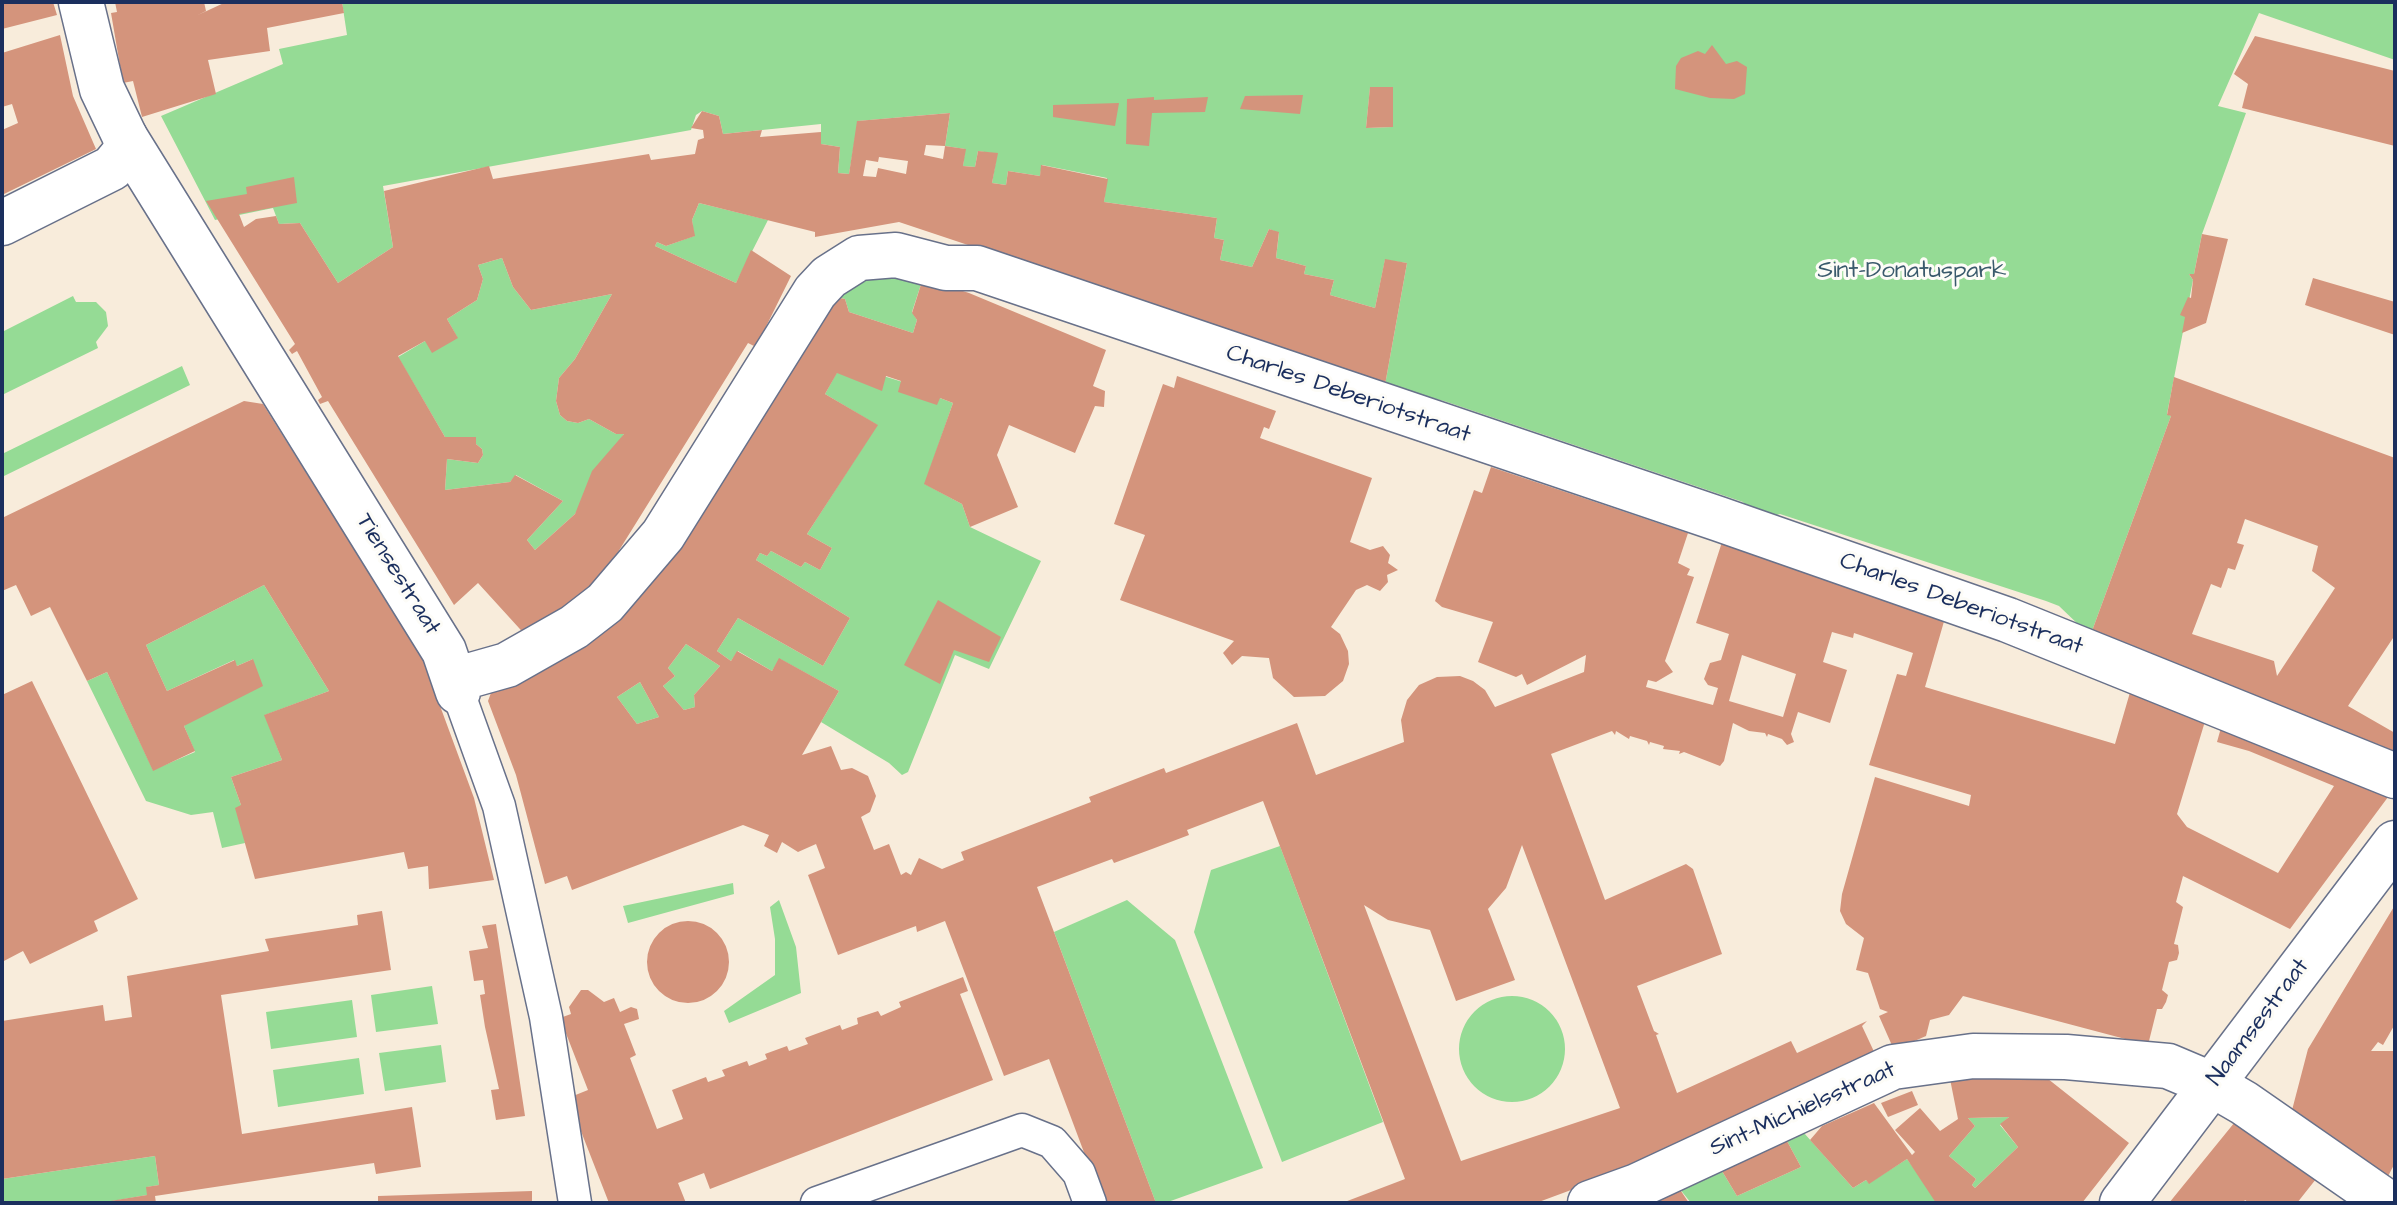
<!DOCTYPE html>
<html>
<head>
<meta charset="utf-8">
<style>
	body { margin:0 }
	#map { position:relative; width:2397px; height:1205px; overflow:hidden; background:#f8ecdb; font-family:"Architects Daughter",sans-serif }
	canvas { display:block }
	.frame { position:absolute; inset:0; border:4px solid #1b2f5e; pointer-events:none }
</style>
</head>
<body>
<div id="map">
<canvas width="2397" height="1205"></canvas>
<div class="frame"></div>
</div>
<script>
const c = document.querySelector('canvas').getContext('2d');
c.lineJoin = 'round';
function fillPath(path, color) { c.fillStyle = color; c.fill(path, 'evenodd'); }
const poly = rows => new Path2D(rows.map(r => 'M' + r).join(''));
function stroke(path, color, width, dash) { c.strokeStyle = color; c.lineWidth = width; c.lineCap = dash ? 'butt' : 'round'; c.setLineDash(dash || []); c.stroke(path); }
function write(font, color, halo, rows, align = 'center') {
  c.font = font + ' "Architects Daughter",sans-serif'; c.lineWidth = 6; c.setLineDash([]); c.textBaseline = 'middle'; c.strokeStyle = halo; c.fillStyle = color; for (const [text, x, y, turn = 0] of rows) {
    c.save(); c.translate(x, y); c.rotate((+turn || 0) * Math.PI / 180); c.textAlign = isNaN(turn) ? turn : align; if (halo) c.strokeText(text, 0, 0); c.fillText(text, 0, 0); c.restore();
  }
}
const green = poly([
	[342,2,2395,2,2395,60,2259,13,2218,106,2246,113,2202,234,2194,274,2189,274,2193,280,2167,414,2171,416,2092,631,2082,628,2059,606,2046,601,1780,514,1763,519,1753,516,1743,502,1444,401,1432,398,1415,404,1383,396,1407,263,1385,260,1375,308,1330,295,1334,280,1304,274,1306,266,1276,258,1279,233,1269,229,1252,267,1220,260,1224,240,1214,238,1217,218,1104,202,1107,178,1042,165,1040,176,1008,171,1006,185,992,183,997,154,978,151,975,167,963,166,965,149,945,146,950,113,858,121,849,174,838,173,840,147,821,144,821,124,723,134,719,116,702,111,696,115,691,130,383,186,393,247,338,283,300,223,279,224,273,208,215,220,161,116,283,64,279,49,347,35],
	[1393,87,1392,127,1366,128,1370,88],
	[699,203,768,220,736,283,655,246,657,242,666,246,694,236,692,220],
	[502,258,513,287,531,310,612,294,575,359,559,378,556,401,560,415,567,421,578,423,589,419,616,434,624,434,575,514,535,550,527,540,563,501,516,475,510,482,445,490,447,459,478,463,483,455,482,449,476,444,476,437,445,437,398,357,425,341,457,337,447,319,477,300,483,279,478,265],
	[871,275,923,278,912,312,917,320,913,333,849,312,845,299,835,297],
	[73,296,76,302,96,302,106,312,108,326,96,342,98,348,2,395,2,332],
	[842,363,941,394,940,398,953,403,925,484,962,504,970,527,1041,561,989,669,955,655,908,772,902,775,889,763,821,722,839,691,780,659,772,671,738,651,731,661,717,651,738,618,823,666,850,618,756,560,760,553,767,556,771,551,801,567,805,562,820,570,832,548,807,534,877,425,825,394],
	[182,366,190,385,2,477,2,454],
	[264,585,329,691,265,715,282,760,231,777,241,805,245,843,222,848,213,812,191,815,146,801,87,681,107,672,153,770,195,752,184,726,253,659,237,666,234,660,167,691,146,645],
	[686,644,720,666,694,695,695,707,684,710,663,686,675,676,668,668],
	[640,682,659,717,637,724,617,697],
	[1280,846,1383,1122,1282,1162,1194,932,1211,870],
	[733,883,734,894,628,923,623,906],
	[779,900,796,947,801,993,729,1023,724,1011,775,975,775,939,770,907],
	[1127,900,1175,940,1263,1168,1165,1203,1156,1203,1054,932],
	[432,986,438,1024,376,1032,371,995],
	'1459 1049a53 53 0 1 1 106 0a53 53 0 1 1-106 0Z',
	[352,1000,357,1037,271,1049,266,1012],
	[441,1045,446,1082,385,1091,379,1053],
	[359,1058,364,1094,278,1107,273,1070],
	[2009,1117,2000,1125,2018,1147,1975,1188,1972,1185,1976,1179,1949,1156,1975,1126,1968,1118],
	[1804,1133,1853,1188,1866,1180,1869,1183,1907,1159,1938,1201,1691,1203,1679,1188,1722,1171,1737,1196,1801,1167,1787,1141],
	[155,1156,159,1185,147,1187,147,1195,101,1203,2,1203,2,1179]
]);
const building = poly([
	[2,2,53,2,57,15,2,29],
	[115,2,204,2,206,11,198,15,226,2,342,2,344,13,267,28,270,51,208,60,216,94,142,117,133,81,123,83,111,13,117,12],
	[60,35,73,96,96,149,2,195,2,130,18,123,12,104,2,107,2,53],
	[2255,36,2395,71,2395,146,2242,108,2248,84,2234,74],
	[1712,45,1726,64,1737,61,1747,67,1745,94,1734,99,1710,98,1675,89,1676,66,1681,58,1698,51,1705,54],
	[1370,87,1393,87,1393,127,1366,128],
	[1303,95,1300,114,1240,109,1245,96],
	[1154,97,1154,100,1208,97,1205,112,1152,113,1149,146,1126,144,1127,99],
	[1119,103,1115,126,1053,117,1053,105],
	[702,111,719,116,723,134,762,130,760,137,821,132,821,144,840,147,838,173,849,174,857,121,950,113,945,146,966,149,963,166,975,167,978,151,998,153,992,183,1006,185,1008,171,1040,176,1041,165,1108,179,1104,202,1217,218,1214,238,1224,240,1220,260,1252,267,1269,229,1279,232,1276,258,1306,266,1304,274,1334,280,1330,295,1375,308,1385,259,1407,263,1383,396,1124,297,899,222,815,237,815,232,699,203,692,220,695,236,666,246,657,242,655,246,736,283,751,250,791,276,756,347,748,343,600,581,529,639,478,583,454,605,328,401,320,404,318,400,322,397,297,351,292,354,289,350,295,344,206,201,247,194,246,187,294,177,297,203,239,214,244,227,256,219,276,216,279,224,300,223,338,283,393,247,384,191,489,166,493,179,649,154,651,160,695,154,698,140,704,138,703,130,691,128],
	[926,145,945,146,943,159,924,155],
	[879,157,908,161,906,174,878,168,876,177,863,176,866,160,878,162],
	[502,258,513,287,531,310,612,294,575,359,559,378,556,401,560,415,567,421,578,423,589,419,616,434,624,434,592,471,575,514,535,550,527,540,563,501,515,475,510,482,445,490,447,459,478,463,483,455,482,449,476,444,476,437,445,437,398,356,425,341,432,353,458,338,447,319,477,300,483,279,478,265],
	[2202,234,2228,239,2206,323,2182,333,2185,317,2180,315,2188,297,2191,298,2193,280,2189,274,2194,274],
	[923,278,969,293,1106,350,1093,386,1105,391,1104,407,1095,406,1075,453,1009,425,997,455,1018,507,970,527,962,504,924,484,953,403,940,398,937,405,898,392,901,381,886,376,882,391,837,373,825,394,878,425,807,534,832,548,820,570,805,562,801,567,771,551,767,556,760,553,756,560,850,618,823,666,738,618,717,651,731,661,737,651,772,671,779,658,839,691,802,755,831,746,841,770,852,768,868,776,876,796,870,812,861,817,874,850,889,844,901,875,906,872,911,875,919,858,942,869,964,860,961,852,1091,802,1089,797,1164,768,1166,773,1297,723,1316,775,1404,742,1401,720,1407,700,1419,685,1437,677,1460,676,1473,681,1485,690,1495,707,1584,672,1586,655,1527,685,1522,674,1516,677,1478,662,1493,622,1442,607,1435,601,1474,490,1482,493,1491,467,1688,533,1678,563,1690,569,1687,575,1694,577,1665,661,1673,672,1656,682,1648,680,1646,687,1713,705,1718,688,1708,685,1704,679,1710,663,1721,660,1729,634,1696,623,1722,542,1945,618,1925,687,2115,744,2131,689,2206,718,2177,814,2187,827,2278,873,2334,786,2249,751,2217,742,2222,724,2391,793,2290,929,2183,876,2176,902,2183,907,2174,944,2178,945,2179,953,2177,960,2169,962,2162,990,2168,995,2166,1002,2162,1009,2157,1009,2148,1045,1963,996,1949,1015,1930,1020,1926,1036,1894,1050,1879,1016,1888,1012,1880,1009,1868,973,1856,970,1864,938,1846,924,1840,911,1842,894,1875,777,1969,806,1971,795,1869,765,1897,674,1906,676,1913,653,1854,633,1853,638,1832,632,1823,662,1847,670,1830,723,1798,712,1791,734,1794,742,1787,745,1782,739,1768,734,1767,737,1765,733,1749,731,1733,723,1724,761,1720,766,1684,752,1679,754,1680,751,1663,749,1664,746,1650,742,1649,745,1647,741,1630,736,1629,739,1616,731,1615,735,1612,731,1551,754,1605,900,1686,864,1693,869,1722,954,1637,986,1654,1031,1659,1034,1656,1035,1677,1093,1791,1041,1797,1053,1867,1021,1862,1026,1877,1058,1644,1163,1536,1203,1342,1203,1405,1179,1263,801,1187,830,1189,835,1152,849,1114,863,1112,859,1037,887,1156,1203,1103,1203,1049,1059,1004,1076,945,921,917,932,916,926,838,955,808,875,825,868,816,844,798,852,782,842,777,853,764,846,769,835,743,825,572,890,567,876,545,884,516,775,488,701,492,690,522,674,835,297,845,299,849,312,913,333,917,320,912,313],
	[686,644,720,666,694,695,695,707,684,710,663,686,675,676,668,668],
	[1742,655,1796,674,1783,717,1729,701],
	[640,682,659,717,637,724,617,697],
	[1522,845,1620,1108,1461,1161,1364,905,1388,920,1430,930,1456,1001,1515,980,1488,909,1506,888],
	[2313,278,2395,302,2395,335,2305,305],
	[1177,376,1276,411,1269,429,1264,427,1260,438,1372,478,1350,542,1370,550,1383,546,1390,555,1388,563,1398,570,1387,575,1388,582,1380,591,1367,585,1356,590,1331,627,1340,634,1348,651,1349,664,1343,681,1325,696,1294,697,1273,678,1269,658,1242,656,1232,665,1223,653,1234,641,1120,600,1145,535,1114,524,1163,384,1174,388],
	[2174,377,2395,458,2395,635,2348,706,2395,733,2395,754,2380,745,2263,706,2092,631,2171,416,2167,415],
	[2245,519,2318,546,2312,571,2335,588,2277,676,2274,661,2192,634,2211,584,2221,588,2228,568,2235,570,2244,545,2237,543],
	[244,401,263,404,422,657,474,798,494,880,429,889,428,866,408,869,404,852,255,879,235,808,241,805,231,777,282,760,264,715,329,691,264,585,146,645,167,691,235,660,237,666,253,659,263,686,184,726,195,751,153,771,107,672,87,681,50,607,31,616,16,585,2,591,2,518],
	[938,600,1001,637,989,662,954,650,940,684,904,665],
	[32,681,138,899,94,921,98,931,30,964,23,951,2,962,2,695],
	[2395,905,2395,1024,2383,1045,2378,1042,2371,1051,2395,1051,2395,1163,2386,1180,2291,1114,2308,1049],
	[382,911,391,970,221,995,242,1134,412,1107,421,1167,376,1174,374,1163,155,1196,156,1203,110,1201,147,1195,146,1187,159,1185,155,1156,2,1179,2,1021,103,1005,105,1021,132,1017,127,976,269,951,265,939,358,925,357,915],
	'647 962a41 41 0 1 1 82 0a41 41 0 1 1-82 0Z',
	[496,924,525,1116,496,1120,491,1090,499,1089,485,1027,480,995,485,994,483,980,474,981,469,951,488,948,482,926],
	[963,977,968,991,960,994,993,1080,710,1189,704,1173,678,1183,686,1203,609,1203,568,1098,588,1090,560,1018,571,1014,569,1007,581,990,588,990,604,1002,614,998,620,1012,631,1007,637,1009,639,1019,624,1024,636,1055,630,1058,657,1129,683,1119,672,1090,706,1077,708,1082,725,1076,722,1070,747,1061,749,1066,767,1059,765,1054,787,1046,789,1051,808,1044,805,1038,840,1025,842,1030,858,1024,857,1018,878,1011,881,1016,901,1007,899,1002],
	[2038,1071,2129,1143,2082,1203,1936,1203,1907,1159,1869,1184,1866,1180,1853,1188,1810,1140,1822,1126,1874,1103,1912,1155,1915,1152,1895,1130,1920,1108,1940,1131,1958,1119,1950,1079],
	[2009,1117,2000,1124,2018,1147,1975,1188,1972,1185,1976,1179,1949,1156,1975,1126,1968,1118],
	[1912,1091,1918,1105,1888,1117,1881,1103],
	[2239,1117,2316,1179,2297,1203,2249,1203,2245,1200,2243,1203,2169,1203],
	[1787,1141,1801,1167,1737,1196,1722,1171],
	[1679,1188,1689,1203,1645,1203],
	[532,1191,532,1203,378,1203,378,1196]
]);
const pedestrian = poly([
	[458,692,499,806,546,1017,575,1203],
	[817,1203,1022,1130,1052,1142,1079,1173,1090,1203]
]);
const minor = poly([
	[125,137,444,651,458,692],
	[454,680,507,665,574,627,605,603,663,535,815,292,829,277,859,258,896,255,946,268,977,268,1719,519,2008,620,2395,776],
	[1590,1203,1637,1186,1893,1067,1973,1056,2066,1057,2168,1066,2213,1085,2244,1103,2388,1203],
	[2122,1203,2395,843]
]);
const tertiary = poly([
	[2,223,112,168,126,151,125,137,102,89,81,2]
]);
const parkNames = [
	["Sint-Donatuspark",1912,272]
];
const streetNames = [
	["Charles Deberiotstraat",1348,395,19],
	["Tiensestraat",397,575,58],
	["Charles Deberiotstraat",1961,605,20],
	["Naamsestraat",2259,1023,-53],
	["Sint-Michielsstraat",1803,1110,-24]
];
fillPath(green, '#95db95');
fillPath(building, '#d4947c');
stroke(pedestrian, '#68718a', 35);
stroke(minor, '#68718a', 47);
stroke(tertiary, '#68718a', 47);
stroke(pedestrian, '#fff', 32);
stroke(minor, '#fff', 44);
stroke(tertiary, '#fff', 44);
write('24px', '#3a5a6c', '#fdfcf7', parkNames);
write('24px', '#1b2f5e', '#fdfcf7', streetNames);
</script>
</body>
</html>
